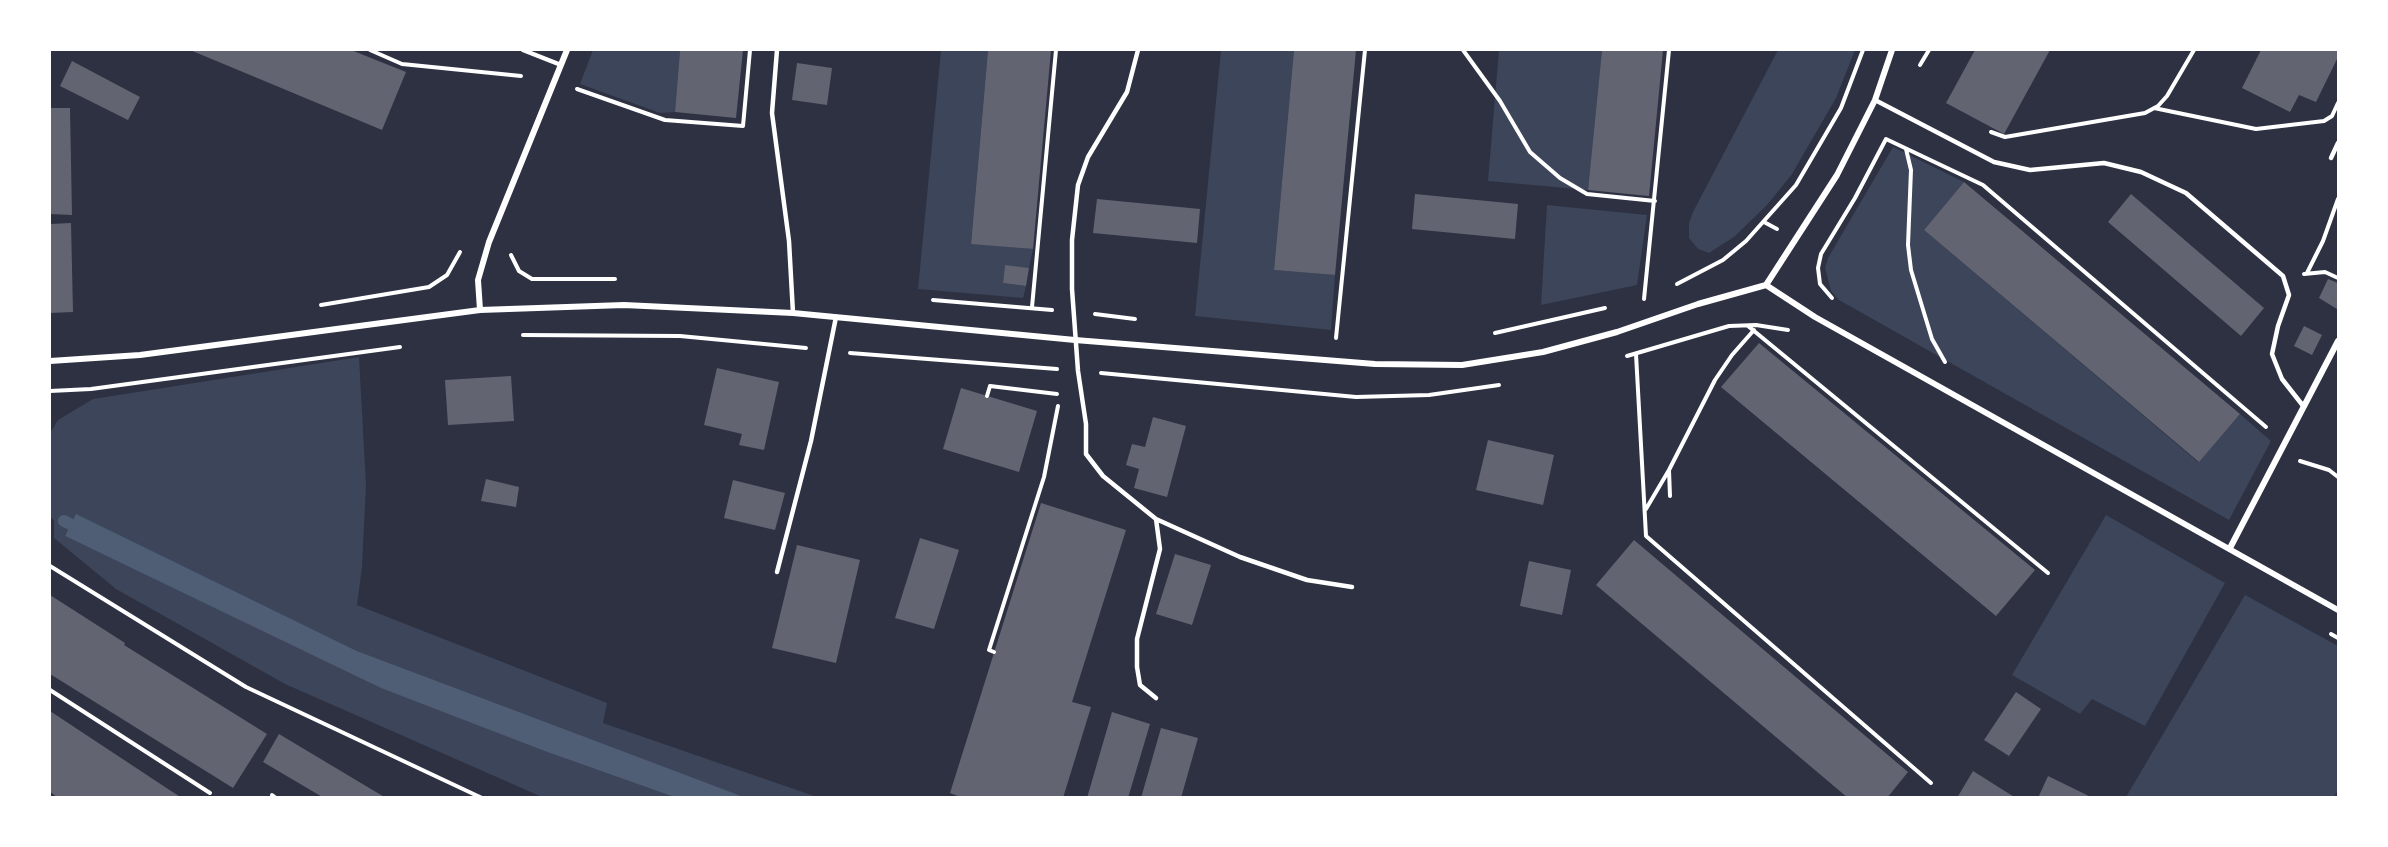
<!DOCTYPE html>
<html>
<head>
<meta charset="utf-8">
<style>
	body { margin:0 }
	#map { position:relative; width:2388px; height:847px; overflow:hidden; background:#2d3142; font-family:Montserrat,sans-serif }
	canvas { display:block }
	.frame { position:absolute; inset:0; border:51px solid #fff; pointer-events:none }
</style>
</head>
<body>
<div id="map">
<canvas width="2388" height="847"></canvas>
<div class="frame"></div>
</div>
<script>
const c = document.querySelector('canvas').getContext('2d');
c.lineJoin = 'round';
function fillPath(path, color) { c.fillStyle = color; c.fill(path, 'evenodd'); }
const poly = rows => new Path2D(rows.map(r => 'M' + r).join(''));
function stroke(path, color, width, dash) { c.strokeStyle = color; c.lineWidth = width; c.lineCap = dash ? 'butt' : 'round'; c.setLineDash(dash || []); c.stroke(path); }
const green = poly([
	[593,50,680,50,675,112,660,113,580,84],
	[941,50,988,50,971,243,1033,249,1029,268,1005,266,1003,283,1026,286,1023,298,918,289],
	[1221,50,1294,50,1274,270,1335,275,1331,330,1195,316],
	[1499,50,1602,50,1588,190,1488,181],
	[1778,50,1855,50,1836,98,1792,174,1767,205,1734,237,1709,253,1698,249,1689,238,1689,223,1693,212],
	[1893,147,1964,182,1924,230,2198,462,2240,414,2271,441,2229,520,1839,300,1831,291,1829,283,1825,268,1828,258],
	[1547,205,1647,215,1637,285,1541,305],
	[359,357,366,485,362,567,357,605,607,703,603,723,817,797,744,797,551,726,357,651,76,515,65,536,381,687,547,752,674,797,542,797,285,684,116,589,54,538,54,521,50,516,50,433,58,420,93,399],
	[2106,515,2225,583,2145,726,2092,699,2080,714,2012,675],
	[2245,595,2338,646,2338,789,2334,797,2126,797]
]);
const water = poly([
	[76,514,357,651,744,797,674,797,547,752,381,688,65,536]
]);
const stream = poly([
	[64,521,84,531]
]);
const building = poly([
	[190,50,351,50,406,72,382,130],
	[680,50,743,50,736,118,675,112],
	[988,50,1051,50,1033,249,971,244],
	[1294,50,1356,50,1335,275,1274,270],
	[1602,50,1663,50,1649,196,1588,190],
	[1975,50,2050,50,2004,134,1946,103],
	[2261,50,2338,50,2338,57,2316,102,2299,95,2290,112,2242,88],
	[72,61,140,97,128,120,60,86],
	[797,63,832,68,827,105,792,100],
	[50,108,70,108,72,215,50,214],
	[1964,182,2240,414,2199,462,1924,230],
	[1415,194,1518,204,1515,239,1412,229],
	[2131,194,2264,308,2241,336,2108,222],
	[1097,199,1200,209,1197,243,1093,233],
	[71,223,73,312,50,313,50,224],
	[1005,265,1029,268,1026,286,1003,283],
	[2328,279,2338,283,2337,309,2319,298],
	[2304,326,2322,335,2312,355,2294,346],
	[1759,343,2035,570,1996,616,1721,387],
	[717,368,779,382,764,450,739,445,742,434,704,425],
	[511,376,514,421,448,425,445,380],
	[961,388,1037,411,1019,472,943,449],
	[1153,417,1186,426,1167,497,1134,488,1139,469,1126,465,1132,444,1145,447],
	[1488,440,1554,455,1543,505,1476,490],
	[486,479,519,487,516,507,481,501],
	[733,480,785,493,775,530,724,518],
	[1041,503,1126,530,1072,702,1091,707,1063,798,963,798,950,793],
	[920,538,959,550,934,629,895,618],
	[1634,540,1908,772,1887,798,1848,798,1596,585],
	[797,545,860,560,836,663,772,648],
	[1175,554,1211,565,1192,625,1156,614],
	[1529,561,1571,570,1562,615,1520,606],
	[50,595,125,643,124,645,267,734,233,788,50,674],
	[2016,692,2041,709,2009,756,1984,740],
	[50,711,168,789,182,798,58,798,53,794,50,792],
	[1112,712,1150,724,1128,798,1087,798],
	[1161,728,1198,738,1181,798,1141,798],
	[279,734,386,798,324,798,263,762],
	[1973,771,2000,788,2016,798,1957,798],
	[2048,776,2093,798,2038,798]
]);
const path = poly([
	[370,50,402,64,521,76],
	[1463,50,1500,101,1530,152,1560,178,1587,194,1655,201],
	[1920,65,1929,50],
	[577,89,665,120,743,126,750,50],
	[2154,108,2256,129,2324,121,2332,116,2338,103],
	[1991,132,2005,137,2145,113,2158,106,2167,96,2194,50],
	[1906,149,1911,170,1908,245,1911,270,1932,339,1945,362],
	[1764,222,1777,229],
	[511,255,519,271,532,279,615,279],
	[2307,273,2323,241,2338,199],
	[2304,274,2325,272,2338,278],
	[1677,284,1723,260,1746,241,1796,185,1841,108,1863,50],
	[1832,298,1820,284,1818,268,1821,254,1855,198,1886,139,1983,185,2266,427],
	[1644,299,1669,50],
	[933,300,1052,310],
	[321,305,429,287,447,275,460,252],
	[1032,307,1056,50],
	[1095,314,1135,319],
	[1748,326,2048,573],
	[1495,333,1605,308],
	[523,335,680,336,806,348],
	[1336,338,1365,50],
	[850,353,1057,369],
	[1636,354,1646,536,1931,783],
	[1627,356,1729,326,1756,325,1788,330],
	[1101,373,1356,397,1429,395,1499,385],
	[50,391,91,389,400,347],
	[987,396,990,386,1057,394],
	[2300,461,2329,470,2338,477],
	[1669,470,1670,496],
	[1646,509,1669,470,1715,380,1732,355,1754,330],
	[50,566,246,687,482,798],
	[2331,634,2338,638],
	[994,652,989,650,1044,477,1058,406],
	[50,690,210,793],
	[272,795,276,798]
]);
const service = poly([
	[523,50,561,65],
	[777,50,772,113,789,241,793,313],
	[1138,50,1127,92,1088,157,1078,185,1072,240,1072,289,1078,371,1086,424,1086,454,1103,476,1156,519,1240,557,1307,580,1352,587],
	[1875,100,1994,162,2030,170,2104,163,2141,172,2186,193,2283,276,2289,295,2278,326,2272,354,2282,379,2304,407],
	[2331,158,2338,143],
	[1156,519,1160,549,1137,639,1137,667,1140,685,1156,698],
	[777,572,811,441,836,317]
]);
const minor = poly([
	[1766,285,1837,175,1875,100,1892,50],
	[480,310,478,280,489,242,567,50],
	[50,361,140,355,480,310,624,305,793,313,1075,340,1375,364,1462,365,1543,352,1617,332,1698,304,1766,285,1815,317,2338,610],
	[2230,548,2338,341]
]);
fillPath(green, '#3c4559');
fillPath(water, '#4f5d75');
stroke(stream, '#4f5d75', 12);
fillPath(building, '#626471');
stroke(path, '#fff', 4);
stroke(service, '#fff', 4.5);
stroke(minor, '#fff', 6);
</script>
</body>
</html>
